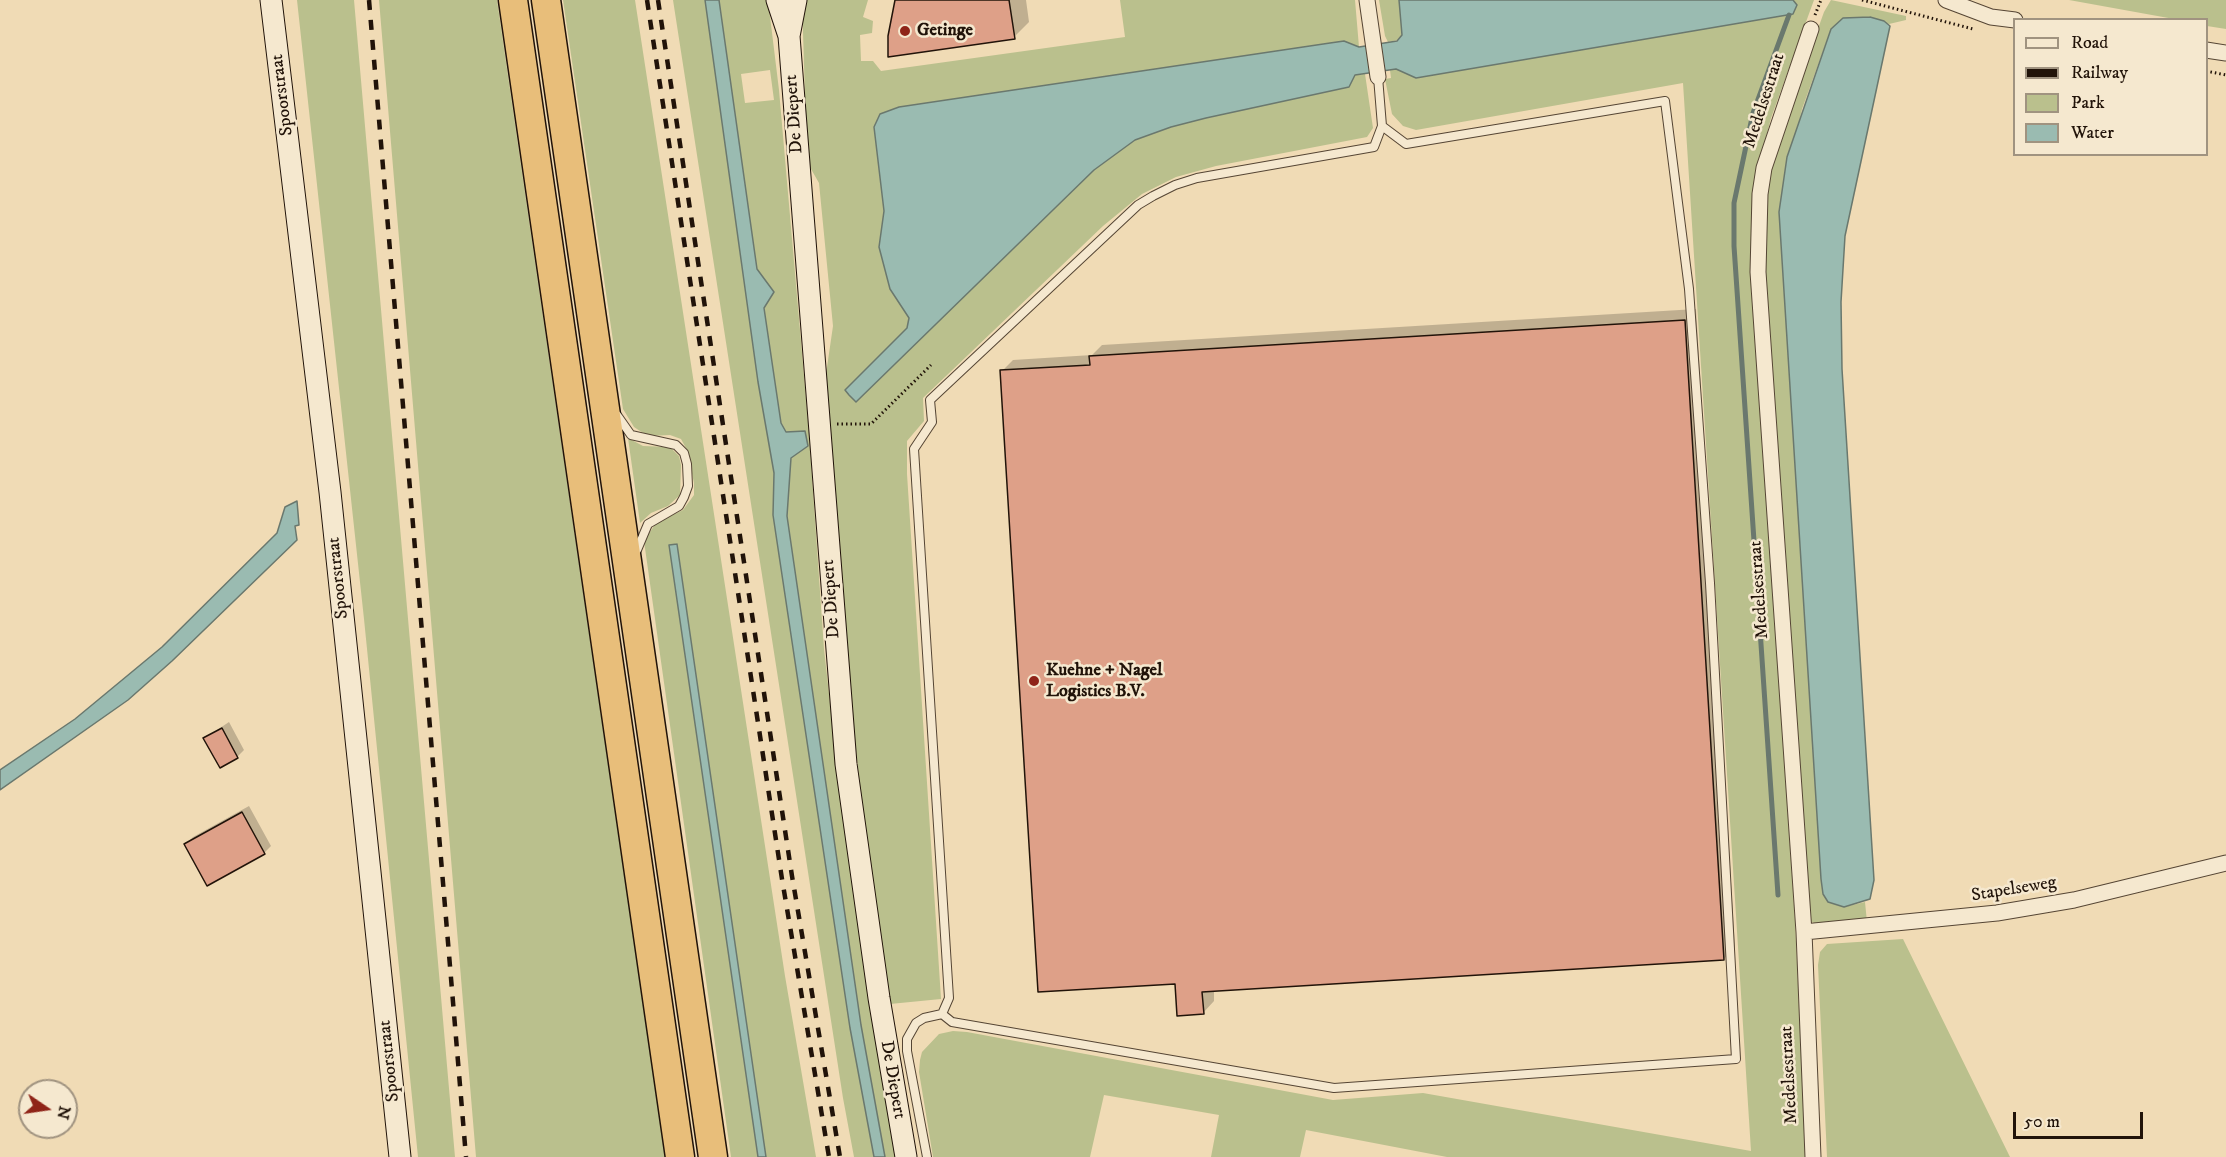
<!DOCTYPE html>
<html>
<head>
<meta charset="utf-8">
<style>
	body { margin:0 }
	#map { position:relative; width:2226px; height:1157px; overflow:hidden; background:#f0dbb5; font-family:"IM FELL DW Pica",serif }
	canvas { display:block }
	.legend { position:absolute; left:2013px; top:18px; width:195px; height:138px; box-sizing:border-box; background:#f5e8cf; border:2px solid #a09380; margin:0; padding:8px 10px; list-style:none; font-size:18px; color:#211309 }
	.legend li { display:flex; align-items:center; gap:12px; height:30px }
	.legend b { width:30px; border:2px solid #a09380 }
	.north { position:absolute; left:18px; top:1079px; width:60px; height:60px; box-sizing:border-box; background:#f5e8cf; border:2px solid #a09380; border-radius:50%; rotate:103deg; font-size:16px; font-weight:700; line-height:24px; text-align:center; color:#211309 }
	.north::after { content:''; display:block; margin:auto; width:21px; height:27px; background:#8f2418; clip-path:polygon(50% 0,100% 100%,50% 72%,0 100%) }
	.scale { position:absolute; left:2013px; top:1112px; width:130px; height:27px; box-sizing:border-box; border:3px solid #211309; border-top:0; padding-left:8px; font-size:18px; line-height:21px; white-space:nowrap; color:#211309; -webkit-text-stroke:4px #f5e8cf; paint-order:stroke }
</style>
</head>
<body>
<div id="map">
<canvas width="2226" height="1157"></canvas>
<ul class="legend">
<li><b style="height:8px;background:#f5e8cf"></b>Road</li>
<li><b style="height:8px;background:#211309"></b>Railway</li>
<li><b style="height:16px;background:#bac08d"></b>Park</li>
<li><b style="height:16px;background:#9abbb1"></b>Water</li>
</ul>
<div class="north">N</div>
<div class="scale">50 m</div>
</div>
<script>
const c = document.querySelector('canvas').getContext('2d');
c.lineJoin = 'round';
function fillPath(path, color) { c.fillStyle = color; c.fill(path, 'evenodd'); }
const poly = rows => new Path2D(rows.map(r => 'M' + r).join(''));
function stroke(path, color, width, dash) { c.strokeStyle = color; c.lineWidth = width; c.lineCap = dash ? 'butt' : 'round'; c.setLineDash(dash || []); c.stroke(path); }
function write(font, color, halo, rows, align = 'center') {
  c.font = font + ' "IM FELL DW Pica",serif'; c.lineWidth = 5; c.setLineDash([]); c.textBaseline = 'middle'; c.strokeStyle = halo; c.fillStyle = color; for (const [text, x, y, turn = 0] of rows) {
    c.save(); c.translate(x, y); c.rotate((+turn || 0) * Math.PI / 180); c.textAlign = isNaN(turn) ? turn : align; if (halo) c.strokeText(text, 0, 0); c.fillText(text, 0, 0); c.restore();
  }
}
const green = poly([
	[297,0,354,0,455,1157,418,1157,364,619],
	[379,0,497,0,665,1157,476,1157],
	[563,0,635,0,785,976,816,1157,731,1157,644,541,656,523,683,510,694,495,694,483,687,450,681,439,670,435,649,436,640,431,634,427,623,409],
	[673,0,705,0,758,382,773,381,764,308,774,292,757,270,719,0,768,0,779,90,809,433,824,649,837,765,852,879,896,1157,854,1157,843,1098],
	[770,70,774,100,745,103,741,74],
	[802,0,868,0,863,17,873,21,872,33,860,35,861,61,873,61,881,71,1125,37,1120,0,1355,0,1359,47,1349,43,1330,43,899,107,880,114,874,127,884,211,879,247,909,318,907,328,846,389,1094,170,1135,140,1171,127,1206,118,1349,87,1355,75,1365,74,1373,128,1367,137,1216,166,1176,177,1142,194,1103,226,923,398,924,421,907,441,907,474,941,999,890,1004,865,831,847,669,827,406,826,374,833,326,819,183,807,162],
	[1379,0,1399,0,1402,35,1397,40,1388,42,1385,36],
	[1793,0,1814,0,1771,118,1759,165,1752,225,1752,281,1795,920,1806,1157,1447,1157,1306,1130,1300,1157,1211,1157,1219,1115,1104,1095,1090,1157,933,1157,919,1072,920,1060,922,1052,939,1034,953,1031,967,1032,1333,1100,1423,1093,1751,1151,1683,83,1416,130,1403,126,1392,114,1385,79,1391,78,1390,70,1396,69,1416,78,1793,14,1797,5],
	[1831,0,1906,16,1906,20,1889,24,1870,17,1843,18,1831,29,1802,109,1779,212,1821,879,1823,894,1828,902,1844,907,1865,902,1867,922,1816,924,1808,920,1764,264,1767,196,1772,164,1782,129,1824,12],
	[2069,0,2226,0,2226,29,2207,26,2206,20,2174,19],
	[628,438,643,446,670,447,679,456,681,465,680,495,668,506,651,513,640,523],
	[1903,939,2010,1157,1827,1157,1818,965,1820,952,1827,944]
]);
const water = poly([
	[705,0,719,0,757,269,774,292,764,308,781,423,786,432,805,431,808,446,791,458,787,516,861,1025,885,1157,874,1157,850,1028,773,515,774,473,758,382,705,0],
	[1399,0,1793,0,1797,5,1793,14,1416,78,1396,69,1355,75,1349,87,1206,118,1171,127,1135,140,1094,170,856,402,849,395,845,390,907,328,909,318,890,289,879,247,884,211,874,127,880,114,899,107,1330,43,1344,41,1359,47,1397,41,1402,35,1399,0],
	[1870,17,1884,21,1890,26,1845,236,1841,302,1842,369,1874,880,1870,899,1844,907,1828,902,1823,894,1821,879,1779,212,1787,157,1831,29,1843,18,1870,17],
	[297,501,299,525,295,526,297,540,172,661,128,700,0,790,0,770,75,719,162,647,277,533,285,507,297,501],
	[677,544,758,1102,766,1157,758,1157,750,1102,669,545,677,544]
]);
const shadow = poly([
	[898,0,1026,0,1029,22,1014,37],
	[1696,309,1735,947,1724,959,1214,989,1214,1001,1203,1013,1177,982,1002,371,1013,360,1092,355,1102,345],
	[229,722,244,750,237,757,205,738],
	[249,806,271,846,264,853,186,844,193,837]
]);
const stream = poly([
	[1778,895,1734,246,1734,203,1753,113,1789,15]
]);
const building = poly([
	[895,0,1009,0,1015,39,888,57,888,36,895,0],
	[1685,320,1724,960,1202,992,1204,1014,1177,1016,1175,984,1038,992,1000,370,1090,365,1089,356,1685,320],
	[222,728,238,758,220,768,203,738,222,728],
	[242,812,265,854,207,886,184,844,242,812]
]);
const path = poly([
	[1862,0,1973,29],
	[1815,15,1821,0],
	[2206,71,2226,75],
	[837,424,871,424,931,365]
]);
const lane = poly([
	[617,415,631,435,676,445,684,453,687,464,688,486,684,497,679,506,648,524,637,550],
	[942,1014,949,998,914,449,932,422,930,400,1138,205,1153,196,1175,185,1197,178,1374,147,1382,126],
	[927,1157,907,1051,907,1039,916,1023,924,1018,942,1014,952,1022,1334,1088,1736,1059,1710,583,1689,289,1665,101,1406,144,1382,126,1378,77]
]);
const street = poly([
	[1367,0,1378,77],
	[1946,0,1991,17,2015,20],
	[1811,29,1764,168,1760,194,1758,272,1804,932,1813,1157],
	[2206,50,2226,53],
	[1804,932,1997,913,2074,900,2226,863]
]);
const secondary = poly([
	[271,0,330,492,400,1157],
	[777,0,789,36,846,764,879,998,906,1157],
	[789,36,796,0]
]);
const highway = poly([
	[513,0,680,1157],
	[546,0,713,1157]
]);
const rail = poly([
	[369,0,466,1157],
	[647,0,782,879,829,1157],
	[658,0,792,876,840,1157]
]);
const markers = [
	[905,31,6,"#8f2418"],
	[1034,681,6,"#8f2418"]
];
const poiNames = [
	["Getinge",917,31],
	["Kuehne + Nagel",1046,671],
	["Logistics B.V.",1046,692]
];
const streetNames = [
	["Spoorstraat",283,95,-97],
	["Medelsestraat",1765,101,-72],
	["De Diepert",795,114,-94],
	["Spoorstraat",339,578,-96],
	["Medelsestraat",1760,590,-94],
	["De Diepert",832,599,-94],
	["Stapelseweg",2014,890,-9],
	["Spoorstraat",390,1061,-96],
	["Medelsestraat",1790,1075,-93],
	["De Diepert",892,1080,80]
];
fillPath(green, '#bac08d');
fillPath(water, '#9abbb1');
stroke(water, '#6a786e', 1.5);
fillPath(shadow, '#0003');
stroke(stream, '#6a786e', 5);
fillPath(building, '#dea088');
stroke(building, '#211309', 1.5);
stroke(lane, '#554534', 10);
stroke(street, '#554534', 17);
stroke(secondary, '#211309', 23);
stroke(highway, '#211309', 31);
stroke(path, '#211309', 3, [1.5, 3]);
stroke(lane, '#f5e8cf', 8);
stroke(street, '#f5e8cf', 15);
stroke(secondary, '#f5e8cf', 21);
stroke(highway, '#e8be7a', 28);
stroke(rail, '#211309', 4.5, [10, 10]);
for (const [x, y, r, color] of markers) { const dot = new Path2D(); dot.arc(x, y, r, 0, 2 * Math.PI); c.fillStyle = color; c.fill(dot); stroke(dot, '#f5e8cf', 2); }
write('bold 18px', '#211309', '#f5e8cf', poiNames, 'left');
write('18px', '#211309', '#f5e8cf', streetNames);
</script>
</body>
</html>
